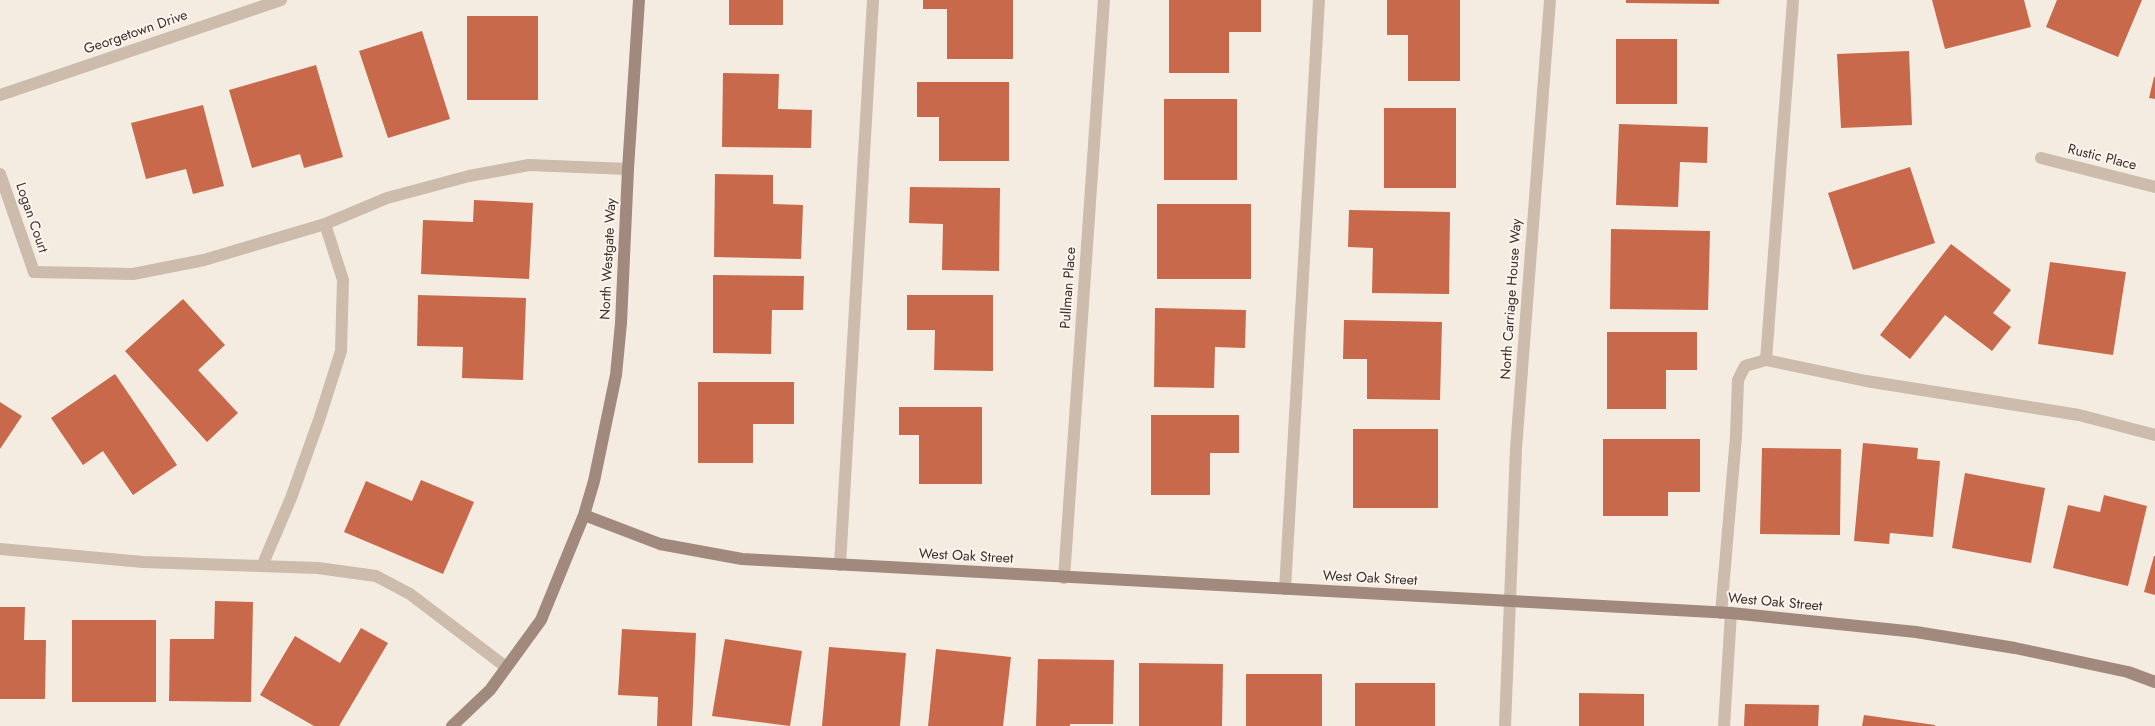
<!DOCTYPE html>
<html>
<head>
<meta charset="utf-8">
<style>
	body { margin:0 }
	canvas { display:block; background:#f4ebe1 }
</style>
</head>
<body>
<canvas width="2155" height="726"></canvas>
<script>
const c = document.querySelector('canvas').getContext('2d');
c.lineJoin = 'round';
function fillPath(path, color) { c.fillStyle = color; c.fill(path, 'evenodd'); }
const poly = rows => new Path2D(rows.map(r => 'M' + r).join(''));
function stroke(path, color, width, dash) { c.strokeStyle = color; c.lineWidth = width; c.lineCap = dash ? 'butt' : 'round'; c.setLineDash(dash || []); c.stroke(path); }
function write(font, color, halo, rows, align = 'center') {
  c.font = font + ' Jost,sans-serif'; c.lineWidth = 4; c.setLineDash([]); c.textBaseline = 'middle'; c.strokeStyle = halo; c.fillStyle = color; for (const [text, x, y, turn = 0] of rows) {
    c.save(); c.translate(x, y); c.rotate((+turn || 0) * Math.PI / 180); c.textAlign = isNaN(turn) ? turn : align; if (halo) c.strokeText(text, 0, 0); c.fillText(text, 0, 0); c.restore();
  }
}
const building = poly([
	[729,0,783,0,783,25,729,25],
	[923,0,1013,0,1013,59,947,59,947,9,923,9],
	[1169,0,1261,0,1261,32,1229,32,1229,73,1169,73],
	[1387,0,1460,0,1460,81,1408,81,1408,35,1387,35],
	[1626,0,1719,0,1719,4,1626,3],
	[1932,0,2024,0,2031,27,1945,49],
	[2057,0,2142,0,2118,57,2046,27],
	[467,16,538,16,538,100,467,100],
	[422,31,450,119,388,138,359,51],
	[1616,39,1677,39,1677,104,1616,104],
	[1909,51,1912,125,1841,128,1837,54],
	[316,65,343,157,304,168,300,154,252,168,229,90],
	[723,73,779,74,778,109,812,110,811,148,722,147],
	[2154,77,2155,77,2155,99,2149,98],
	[917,82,1009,82,1009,161,939,161,939,117,917,117],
	[1164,99,1237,99,1237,180,1164,180],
	[203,105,224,186,193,194,186,169,146,179,131,123],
	[1384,108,1456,108,1456,188,1384,188],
	[1619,124,1708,127,1707,163,1680,162,1678,207,1616,205],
	[1910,167,1935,243,1853,270,1828,193],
	[715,174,773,175,773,204,803,205,801,259,714,257],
	[910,187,1000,188,999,271,942,270,943,224,909,223],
	[474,200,533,203,529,279,421,274,423,220,473,222],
	[1157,204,1251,204,1251,279,1157,279],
	[1349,210,1450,212,1449,294,1372,293,1373,248,1348,247],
	[1611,229,1710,231,1708,310,1610,309],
	[1951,244,2011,290,1993,313,2011,327,1992,351,1945,315,1910,359,1880,335],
	[2050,262,2126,272,2113,355,2038,344],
	[713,275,804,276,803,310,772,310,771,354,713,353],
	[418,295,526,298,523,380,462,378,463,347,417,346],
	[907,295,993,295,993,371,934,370,935,330,907,330],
	[183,299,225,345,198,370,238,413,207,442,125,351],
	[1155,308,1246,310,1245,348,1215,347,1214,388,1154,387],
	[1344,320,1442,322,1440,400,1367,399,1367,359,1343,359],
	[1607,332,1697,332,1697,370,1666,370,1666,409,1607,409],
	[115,374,177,465,133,495,103,451,83,465,51,418],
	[698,382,794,382,794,424,753,424,753,463,698,463],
	[0,402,22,416,0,449],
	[899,407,982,407,982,484,919,484,919,435,899,435],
	[1151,415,1239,415,1239,453,1210,453,1210,495,1151,495],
	[1353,429,1438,429,1438,508,1353,508],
	[1603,439,1700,439,1700,492,1668,492,1668,516,1603,516],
	[1863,443,1918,448,1917,459,1940,461,1933,537,1890,533,1889,544,1854,541],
	[1762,448,1841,449,1840,535,1760,534],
	[1965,473,2045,488,2031,563,1952,548],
	[421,480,474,502,443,574,344,532,366,481,412,501],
	[2104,495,2147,506,2128,586,2053,568,2068,505,2100,512],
	[2154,556,2155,556,2155,595,2144,592],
	[215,601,253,602,251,702,169,701,170,639,214,639],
	[0,607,25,607,24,640,46,640,45,699,0,699],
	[72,620,156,620,156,702,72,702],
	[361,628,388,643,339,726,314,726,260,695,295,636,340,663],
	[622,629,696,633,692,726,657,726,658,697,618,695],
	[725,639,802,651,790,726,712,716],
	[829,647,906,653,900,726,822,726],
	[936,649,1011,657,1003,726,928,726],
	[1038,659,1114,660,1113,724,1070,724,1070,726,1036,726],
	[1139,663,1223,664,1222,726,1139,726],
	[1246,674,1322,674,1322,726,1246,726],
	[1355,683,1435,683,1435,726,1355,726],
	[1579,693,1644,694,1644,726,1579,726],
	[1745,704,1819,705,1818,726,1744,726],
	[1864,715,1935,725,1935,726,1862,726]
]);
const lane = poly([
	[1793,0,1766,360,1866,381,2079,415,2155,435],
	[34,272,133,274,204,260,325,224,387,198,469,176,529,165,628,169],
	[0,549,143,562,318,568,376,576,410,594,506,667],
	[840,565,873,0],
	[262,566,291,498,319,420,341,351,343,280,325,224],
	[1285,589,1319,0],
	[1721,613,1736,436,1738,380,1745,366,1766,360],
	[1724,726,1731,613]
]);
const street = poly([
	[0,95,281,0],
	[2041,158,2155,187],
	[0,174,34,272],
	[1064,578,1104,0],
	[1505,726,1516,449,1550,0]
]);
const secondary = poly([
	[584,515,660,544,742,559,1731,613,1916,632,2015,648,2128,672,2155,682],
	[452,726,490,690,541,620,584,515,594,481,616,375,621,323,628,169,639,0]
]);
const streetNames = [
	["Georgetown Drive",136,33,-19],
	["Rustic Place",2102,158,14],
	["Logan Court",31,218,71],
	["North Westgate Way",609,259,-87],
	["Pullman Place",1069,288,-86],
	["North Carriage House Way",1512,299,-86],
	["West Oak Street",966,557,3],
	["West Oak Street",1370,579,3],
	["West Oak Street",1775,603,5]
];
fillPath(building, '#c8694b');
stroke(lane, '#cdbbac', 12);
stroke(street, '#cdbbac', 12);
stroke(secondary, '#a18a7d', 12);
write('14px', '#3b302b', '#fbf5ee', streetNames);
</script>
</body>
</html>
